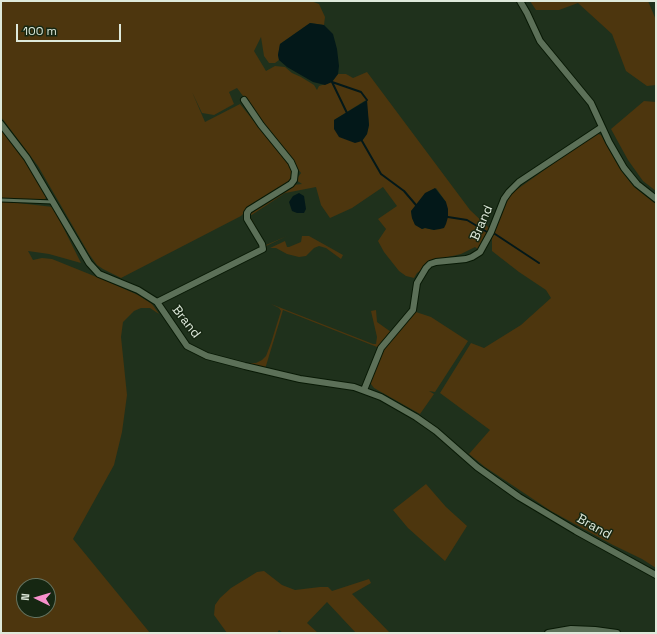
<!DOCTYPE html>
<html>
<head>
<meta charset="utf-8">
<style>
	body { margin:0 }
	#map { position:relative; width:657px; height:634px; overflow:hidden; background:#1f311c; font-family:"Space Grotesk",sans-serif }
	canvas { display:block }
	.frame { position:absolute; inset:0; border:2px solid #dee9db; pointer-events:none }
	.north { position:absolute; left:16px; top:578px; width:40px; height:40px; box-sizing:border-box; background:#162712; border:1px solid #667562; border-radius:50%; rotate:275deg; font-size:11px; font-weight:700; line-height:16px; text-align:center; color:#dee9db }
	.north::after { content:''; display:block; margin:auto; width:14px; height:18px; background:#f890cc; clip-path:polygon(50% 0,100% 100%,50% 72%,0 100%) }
	.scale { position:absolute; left:16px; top:24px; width:105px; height:18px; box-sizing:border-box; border:2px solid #dee9db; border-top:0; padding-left:5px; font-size:12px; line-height:14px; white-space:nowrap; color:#dee9db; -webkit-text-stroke:3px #162712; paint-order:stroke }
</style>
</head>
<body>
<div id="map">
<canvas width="657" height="634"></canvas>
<div class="frame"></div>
<div class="north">N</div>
<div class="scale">100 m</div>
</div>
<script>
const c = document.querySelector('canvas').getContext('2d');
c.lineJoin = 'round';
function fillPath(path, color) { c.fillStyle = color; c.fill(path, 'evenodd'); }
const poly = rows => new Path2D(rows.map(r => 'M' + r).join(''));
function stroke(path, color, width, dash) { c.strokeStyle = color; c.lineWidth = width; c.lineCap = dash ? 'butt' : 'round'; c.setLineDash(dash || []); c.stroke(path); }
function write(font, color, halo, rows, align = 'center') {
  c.font = font + ' "Space Grotesk",sans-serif'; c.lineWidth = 3; c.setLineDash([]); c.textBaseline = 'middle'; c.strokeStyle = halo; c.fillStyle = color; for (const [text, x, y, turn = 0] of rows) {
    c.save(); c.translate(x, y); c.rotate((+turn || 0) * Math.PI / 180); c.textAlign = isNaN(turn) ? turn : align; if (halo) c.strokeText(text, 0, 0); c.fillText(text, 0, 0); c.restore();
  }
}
const green = poly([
	[1,1,311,1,319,4,325,17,324,25,310,23,280,44,278,55,279,60,275,63,269,63,264,56,261,37,254,51,266,71,275,66,285,67,292,73,301,77,314,85,317,90,319,86,332,82,338,74,346,74,353,78,367,72,470,210,489,228,488,233,479,250,475,247,461,254,431,261,420,271,417,273,414,278,406,276,399,271,384,252,378,241,386,229,378,219,397,206,383,187,352,208,330,218,321,205,316,187,285,193,250,216,266,245,287,236,266,246,250,220,250,213,293,185,302,184,296,180,301,173,237,88,229,92,234,104,214,115,202,113,192,92,205,122,240,104,294,171,293,180,249,208,241,216,121,278,103,269,97,265,89,254,38,166,1,117],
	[366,100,369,125,367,134,362,141,334,120],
	[436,188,446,202,434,230,425,228,422,229,415,224,412,218,411,211],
	[530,1,648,1,656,20,656,85,647,86,626,71,612,34,578,3,559,10,536,10],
	[644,101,656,102,656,191,643,181,628,160,611,129],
	[1,130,21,154,47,197,43,201,1,199],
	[596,133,601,135,620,169,633,186,656,204,656,568,642,559,613,545,551,511,485,467,469,454,490,430,440,393,471,343,484,348,521,325,551,298,546,290,519,272,492,251,492,231,504,203,512,193],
	[1,201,53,207,81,263,49,254,28,251,33,260,42,258,52,259,109,282,138,295,152,304,159,314,150,308,141,308,134,311,123,322,121,337,127,395,122,432,114,465,73,539,150,633,1,633],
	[24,586,48,586,48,610,24,610],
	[302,236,309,236,343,255,341,259,326,248,319,246,314,248,306,256,299,257,287,254,276,248,270,248,285,241,287,247,289,247,301,242],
	[271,304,373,344,376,344,377,337,371,311,376,310,377,322,391,332,379,347,377,347,283,310,265,369,250,365,250,363,256,363,262,360,266,356,271,343,281,311,279,308],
	[416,312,431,317,468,341,435,392,429,391,434,394,420,414,374,388,371,384,371,379,385,346,414,313],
	[426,484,446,507,467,526,445,561,408,528,393,510],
	[264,571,282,585,295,590,320,587,328,587,332,591,369,579,371,583,352,594,390,633,356,633,327,602,307,623,318,633,283,633,279,630,277,633,227,633,214,615,215,605,220,598,231,588,249,577,257,572]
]);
const water = poly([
	[310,23,324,25,333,34,337,49,339,66,338,74,332,82,325,85,313,82,287,67,279,60,278,55,280,44],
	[367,100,369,125,367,134,362,141,355,143,339,137,334,129,334,120],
	[435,188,446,202,448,209,448,217,446,224,444,228,440,229,434,230,425,228,422,229,415,225,412,218,411,211,425,193],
	[299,193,304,196,306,209,304,213,297,213,292,211,289,202,293,196]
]);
const stream = poly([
	[332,82,361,92,367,100],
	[332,82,347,113],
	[362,141,381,174,404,191,416,205],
	[448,217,467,220,487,232],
	[495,234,539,263]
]);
const lane = poly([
	[1,200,53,202]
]);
const street = poly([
	[520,1,527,13,540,41,591,103,609,142,624,168,637,184,656,199],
	[1,124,27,158,89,263,99,274,138,290,157,302,187,346,207,356,245,366,300,379,354,387,381,397,416,417,436,431,477,467,519,497,576,531,656,575],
	[157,302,263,249,262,244,247,219,247,213,249,210,291,184,294,180,295,171,291,162,261,125,244,100],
	[364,390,381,348,413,310,417,283,426,268,430,264,436,262,466,259,472,257,480,252,491,232,504,199,509,192,519,182,602,127],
	[548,633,571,629,595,630,617,633]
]);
const streetNames = [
	["Brand",482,223,-66],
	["Brand",186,322,52],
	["Brand",594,527,29]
];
fillPath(green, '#4d360e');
fillPath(water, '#031819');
stroke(stream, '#031819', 2);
stroke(lane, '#081905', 5);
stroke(street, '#081905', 8);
stroke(lane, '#5c7058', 3);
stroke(street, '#5c7058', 6);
write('13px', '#dee9db', '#162712', streetNames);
</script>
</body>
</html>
